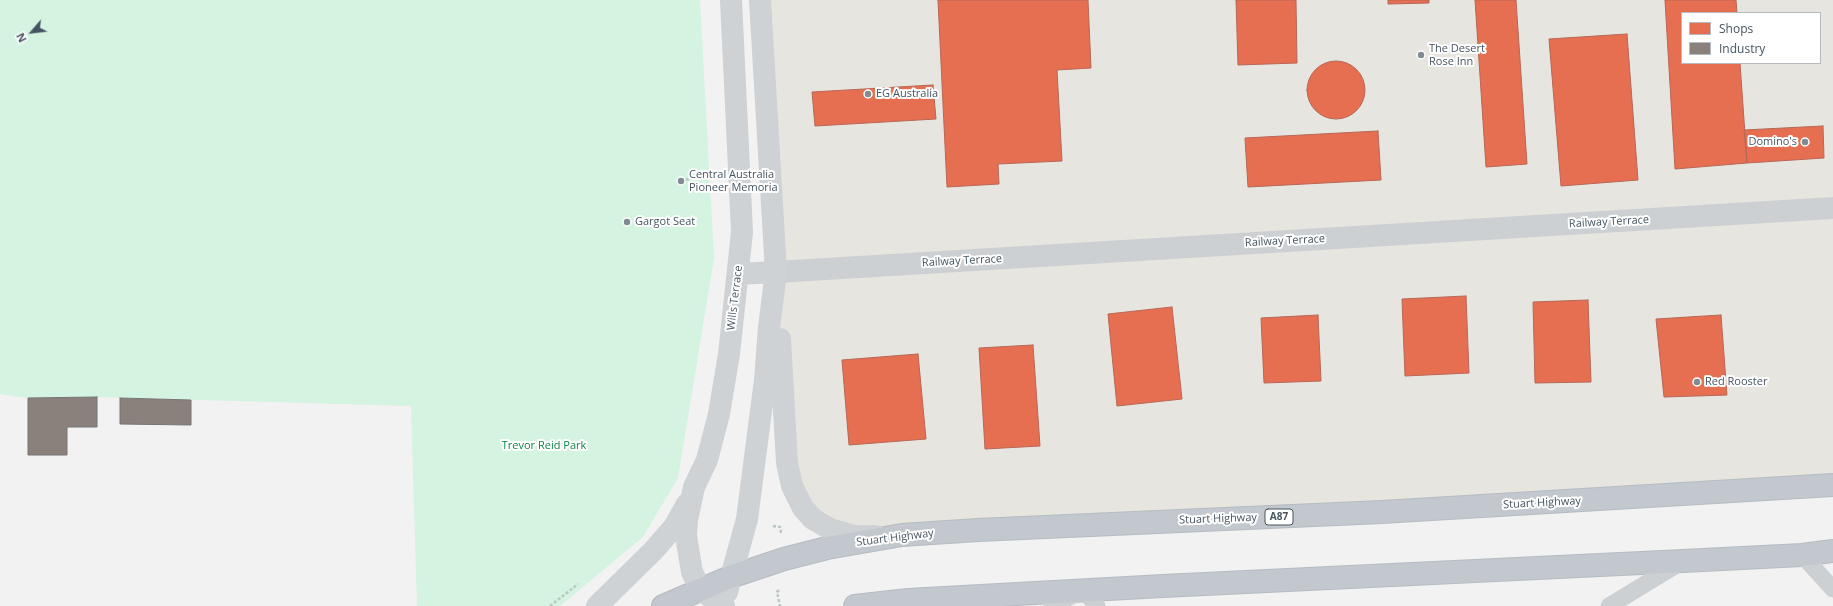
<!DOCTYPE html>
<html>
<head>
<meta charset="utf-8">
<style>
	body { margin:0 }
	#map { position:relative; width:1833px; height:606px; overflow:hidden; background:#f2f2f2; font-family:"Open Sans",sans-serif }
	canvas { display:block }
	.legend { position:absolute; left:1681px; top:12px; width:140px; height:52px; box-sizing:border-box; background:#fff; border:1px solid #b5bbc0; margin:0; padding:5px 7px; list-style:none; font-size:12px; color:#465461 }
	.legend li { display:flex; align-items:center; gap:8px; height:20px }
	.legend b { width:20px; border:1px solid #b5bbc0 }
	.north { position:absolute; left:12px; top:12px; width:40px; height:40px; -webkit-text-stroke:3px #fff; paint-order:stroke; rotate:242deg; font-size:11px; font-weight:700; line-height:16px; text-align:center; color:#465461 }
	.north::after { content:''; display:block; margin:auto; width:14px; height:18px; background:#465461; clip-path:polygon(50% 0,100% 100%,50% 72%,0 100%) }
</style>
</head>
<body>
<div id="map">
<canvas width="1833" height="606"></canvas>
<ul class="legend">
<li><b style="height:11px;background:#e76f51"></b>Shops</li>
<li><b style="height:11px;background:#8a817c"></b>Industry</li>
</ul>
<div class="north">N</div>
</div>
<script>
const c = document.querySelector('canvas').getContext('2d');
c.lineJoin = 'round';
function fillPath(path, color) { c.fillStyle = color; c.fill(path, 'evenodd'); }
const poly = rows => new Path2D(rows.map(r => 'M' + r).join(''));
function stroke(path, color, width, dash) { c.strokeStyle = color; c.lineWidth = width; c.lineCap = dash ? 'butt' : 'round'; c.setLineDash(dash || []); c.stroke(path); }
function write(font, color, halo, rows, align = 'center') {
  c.font = font + ' "Open Sans",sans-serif'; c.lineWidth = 4; c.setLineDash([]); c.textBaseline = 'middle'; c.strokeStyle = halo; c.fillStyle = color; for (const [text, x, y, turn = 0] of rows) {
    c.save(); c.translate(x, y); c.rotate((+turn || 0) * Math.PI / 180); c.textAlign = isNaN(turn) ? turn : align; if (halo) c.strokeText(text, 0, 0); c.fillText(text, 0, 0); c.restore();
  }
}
const commercial = poly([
	[760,0,1833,0,1833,485,854,536,793,503,787,463],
	[1682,13,1820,13,1820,63,1682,63]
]);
const green = poly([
	[0,0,700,0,714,258,678,478,643,537,560,606,417,606,411,406,97,397,28,398,0,394]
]);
const shops = poly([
	[938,0,1088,0,1091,68,1057,70,1062,161,998,164,999,184,947,187,938,0],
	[1236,0,1296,0,1297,63,1238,65,1236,0],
	[1388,0,1429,0,1429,3,1388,4,1388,0],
	[1475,0,1516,0,1527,164,1486,167,1475,0],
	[1665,0,1736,0,1737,13,1682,13,1682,63,1740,63,1747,163,1675,169,1665,0],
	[1627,34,1638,180,1561,186,1549,39,1627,34],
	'1307 90a29 29 0 1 1 58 0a29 29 0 1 1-58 0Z',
	[933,85,936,119,815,126,812,92,933,85],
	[1823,126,1824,158,1747,163,1744,130,1823,126],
	[1378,131,1381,180,1248,187,1245,138,1378,131],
	[1466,296,1469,373,1405,376,1402,299,1466,296],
	[1588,300,1591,382,1535,383,1533,302,1588,300],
	[1172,307,1182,399,1117,406,1108,314,1172,307],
	[1318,315,1321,381,1264,383,1261,318,1318,315],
	[1721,315,1727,395,1664,397,1656,319,1721,315],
	[1033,345,1040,446,985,449,979,348,1033,345],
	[918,354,926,439,849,445,842,360,918,354]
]);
const industry = poly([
	[97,397,97,427,67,427,67,455,28,455,28,398,97,397],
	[120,398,191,400,191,425,120,424,120,398]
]);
const path = poly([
	[681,181,713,173],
	[773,526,780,527,781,533],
	[779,590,777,592,780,606],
	[550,606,578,584]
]);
const service = poly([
	[1802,555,1833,589],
	[1052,606,1083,590,1097,606],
	[1609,606,1683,561]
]);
const minor = poly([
	[776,272,1833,208]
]);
const secondary = poly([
	[738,274,776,272],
	[780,339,787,463,792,486,803,508,813,519,830,529,854,536,875,536],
	[727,592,747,519,765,380,769,327,776,272,760,0],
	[597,606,653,551,674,527,687,504],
	[724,606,709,596,700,588,692,572,686,536,687,520,694,487,707,460,719,414,729,354,742,232,731,0]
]);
const trunk = poly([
	[663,606,730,577,784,559,827,548,902,535,978,530,1382,512,1833,485],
	[855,606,908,600,1163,586,1683,561,1802,555,1833,551]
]);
const markers = [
	[1421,55,4,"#828b94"],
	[868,94,4,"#828b94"],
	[1805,142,4,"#828b94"],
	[681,181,4,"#828b94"],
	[627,222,4,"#828b94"],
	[1697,382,4,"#828b94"]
];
const shields = [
	[1279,517,28]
];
const shieldNames = [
	["A87",1279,517]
];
const poiNames = [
	["The Desert",1429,49],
	["Rose Inn",1429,62],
	["EG Australia",876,94],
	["Domino's",1797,142,"right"],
	["Central Australia",689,175],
	["Pioneer Memoria",689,188],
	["Gargot Seat",635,222],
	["Red Rooster",1705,382]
];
const streetNames = [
	["Railway Terrace",1609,222,-3],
	["Railway Terrace",1285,241,-3],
	["Railway Terrace",962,261,-3],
	["Wills Terrace",735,298,-83],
	["Stuart Highway",1542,503,-3],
	["Stuart Highway",1218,519,-2],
	["Stuart Highway",895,538,-7]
];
const parkNames = [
	["Trevor Reid Park",544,446]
];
fillPath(commercial, '#e7e5e0');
fillPath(green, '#d4f3e0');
fillPath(shops, '#e76f51');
stroke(shops, '#b76756', 1);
fillPath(industry, '#8a817c');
stroke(industry, '#767474', 1);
stroke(trunk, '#b5bcc2', 24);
stroke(path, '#bac8c3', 2.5, [3, 2]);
stroke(service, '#cdd0d3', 17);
stroke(minor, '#cdd0d3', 22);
stroke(secondary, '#ced2d5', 22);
stroke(trunk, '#c2c8cd', 22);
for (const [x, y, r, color] of markers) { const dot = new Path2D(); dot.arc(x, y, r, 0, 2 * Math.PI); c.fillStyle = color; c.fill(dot); stroke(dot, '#fff', 1.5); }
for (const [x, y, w] of shields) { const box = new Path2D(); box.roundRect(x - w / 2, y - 8, w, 16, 3); c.fillStyle = '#fff'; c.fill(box); stroke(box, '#465461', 1); }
write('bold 10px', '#465461', null, shieldNames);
write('11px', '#465461', '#fff', poiNames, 'left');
write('11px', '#465461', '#fff', streetNames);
write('11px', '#0d8649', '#fff', parkNames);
</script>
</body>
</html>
